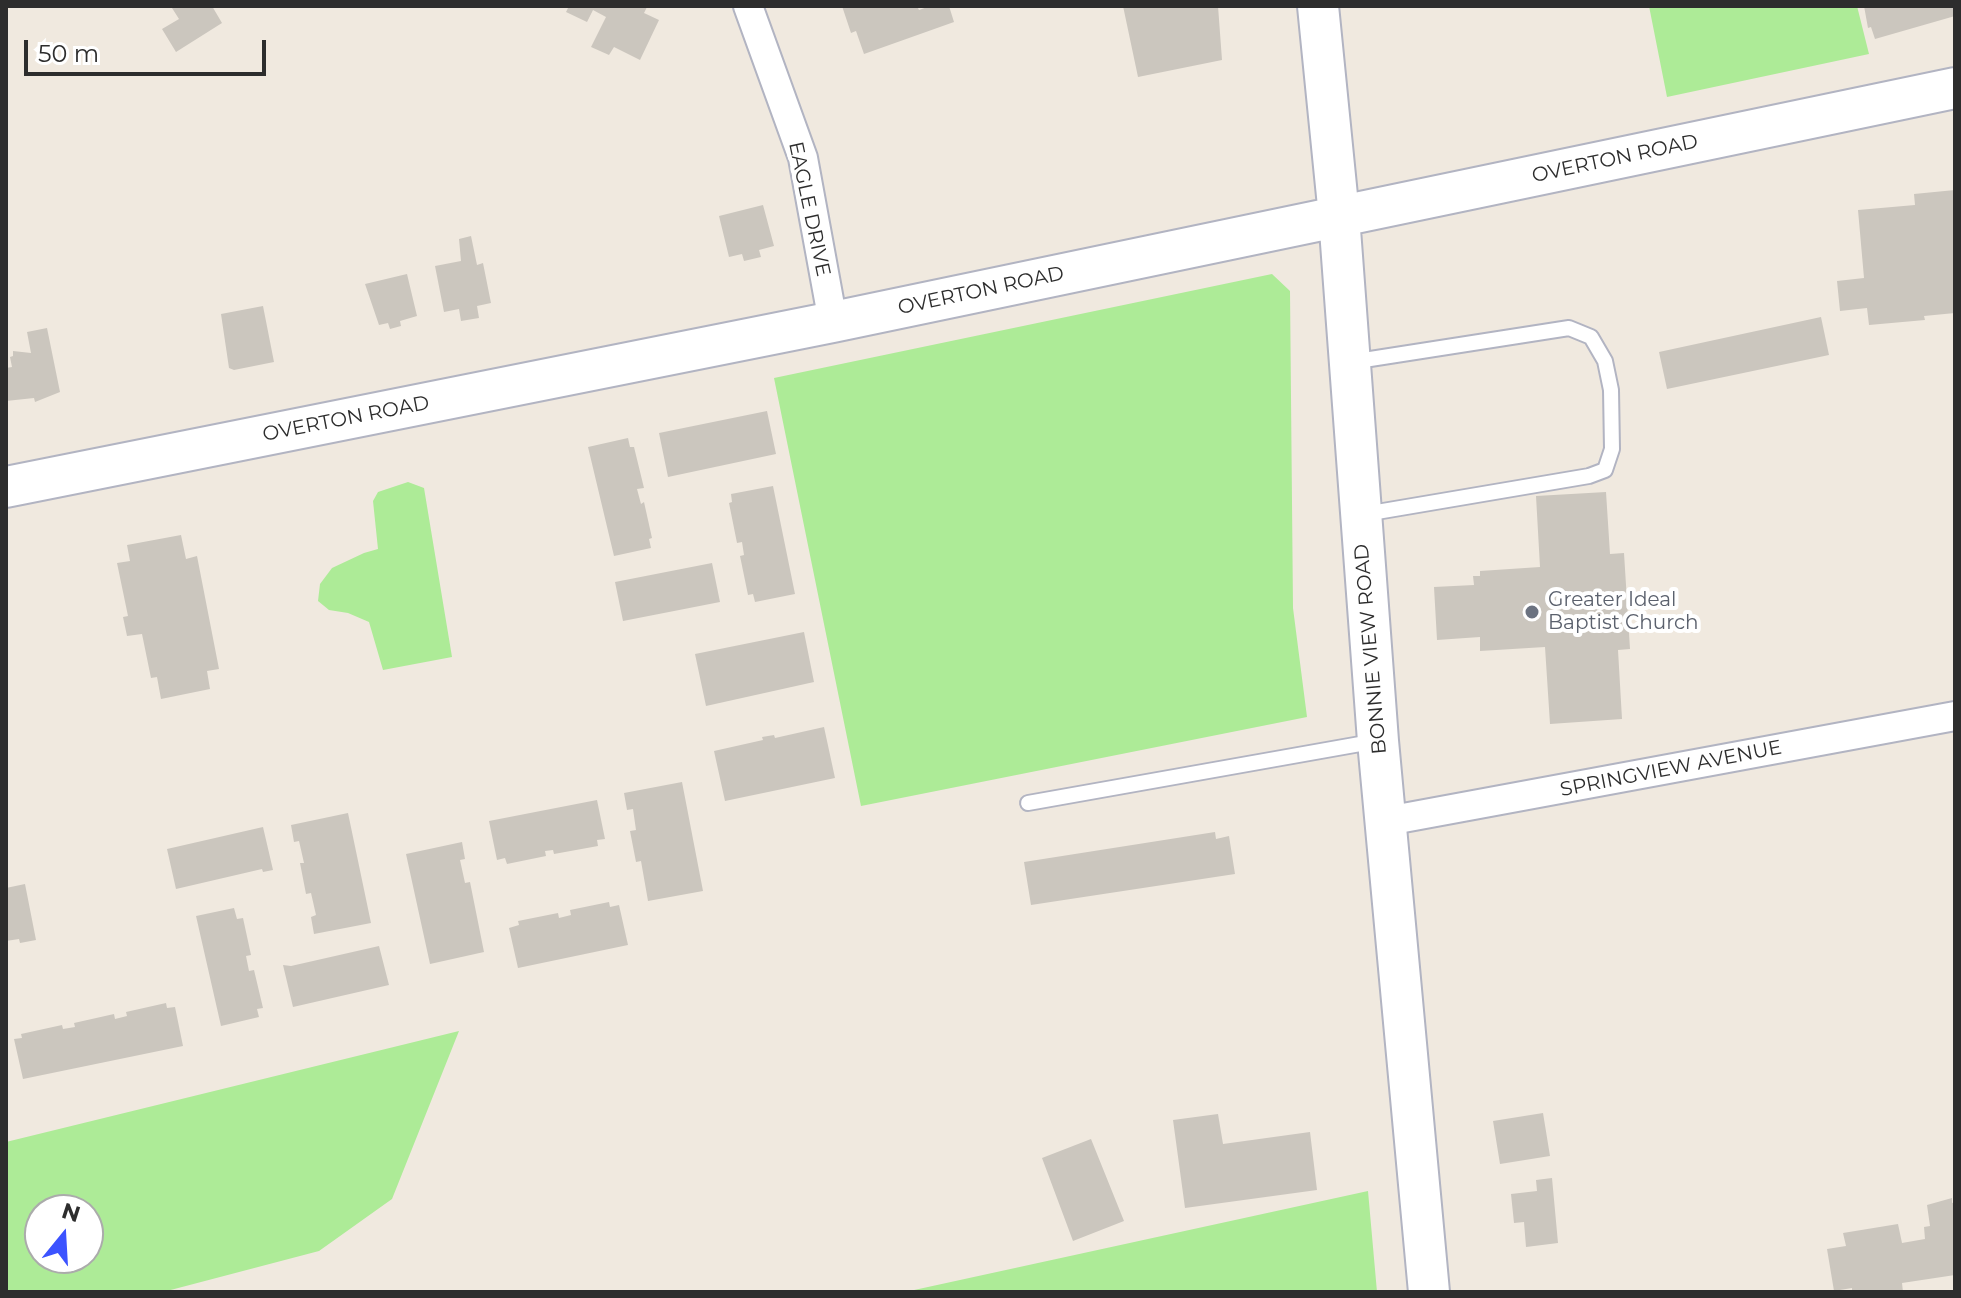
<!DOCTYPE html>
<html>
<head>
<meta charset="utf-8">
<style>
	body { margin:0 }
	#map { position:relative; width:1961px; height:1298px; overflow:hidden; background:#f0e9df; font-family:Montserrat,sans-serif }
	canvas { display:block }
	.frame { position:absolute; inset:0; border:8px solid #2d2d2d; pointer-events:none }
	.north { position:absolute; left:24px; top:1194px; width:80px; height:80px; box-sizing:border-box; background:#fff; border:2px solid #ababab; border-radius:50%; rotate:18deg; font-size:22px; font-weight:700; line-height:32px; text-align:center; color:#2d2d2d }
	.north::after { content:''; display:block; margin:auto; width:28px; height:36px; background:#3c53ff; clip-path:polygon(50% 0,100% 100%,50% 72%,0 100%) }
	.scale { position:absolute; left:24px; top:40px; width:242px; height:36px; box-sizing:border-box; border:4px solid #2d2d2d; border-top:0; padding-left:10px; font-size:24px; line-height:28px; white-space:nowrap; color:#2d2d2d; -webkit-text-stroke:6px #fff; paint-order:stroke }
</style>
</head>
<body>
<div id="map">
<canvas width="1961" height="1298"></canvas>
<div class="frame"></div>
<div class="north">N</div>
<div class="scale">50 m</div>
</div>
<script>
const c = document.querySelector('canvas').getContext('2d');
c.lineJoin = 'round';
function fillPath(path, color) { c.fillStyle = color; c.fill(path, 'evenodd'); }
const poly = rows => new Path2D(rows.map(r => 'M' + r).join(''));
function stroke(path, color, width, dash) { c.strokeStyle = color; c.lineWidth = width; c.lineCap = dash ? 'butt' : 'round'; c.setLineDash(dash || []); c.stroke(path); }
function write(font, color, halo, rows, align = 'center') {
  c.font = font + ' Montserrat,sans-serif'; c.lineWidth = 8; c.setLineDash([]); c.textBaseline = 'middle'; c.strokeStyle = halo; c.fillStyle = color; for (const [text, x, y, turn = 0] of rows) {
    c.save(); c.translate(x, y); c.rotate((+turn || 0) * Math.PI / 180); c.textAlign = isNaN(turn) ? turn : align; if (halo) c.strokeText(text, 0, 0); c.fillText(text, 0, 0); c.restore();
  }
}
const green = poly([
	[1649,6,1857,6,1869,54,1667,97],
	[1272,274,1290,291,1293,608,1307,717,861,806,774,378],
	[408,482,424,488,452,657,383,670,369,622,348,613,329,610,318,601,320,584,332,568,364,553,378,549,373,501,378,492],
	[459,1031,392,1199,319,1251,163,1292,6,1292,6,1142],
	[88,1210,88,1258,40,1258,40,1210],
	[1368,1191,1377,1292,905,1292]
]);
const building = poly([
	[176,6,212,6,222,23,176,52,162,29,179,19,172,8],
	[569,6,644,6,647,7,644,13,659,20,640,60,614,47,609,55,591,47,606,17,593,10,587,22,566,12],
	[842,6,917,6,919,10,930,6,949,6,954,22,864,54,856,31,851,33],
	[1123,6,1218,6,1222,60,1138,77],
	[1864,6,1955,6,1955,16,1875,39,1871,27,1868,28],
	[1955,190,1955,313,1924,316,1925,320,1869,325,1867,308,1840,311,1837,281,1864,278,1858,210,1915,205,1914,194],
	[763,205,774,246,759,250,761,257,744,261,742,254,729,257,719,216],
	[471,236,477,265,483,263,491,303,477,306,479,318,461,321,459,309,444,312,435,266,461,261,459,239],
	[407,274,417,316,400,321,401,326,390,329,388,323,379,325,365,284],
	[263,306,274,362,234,370,229,368,221,314],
	[1821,317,1829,355,1667,389,1659,352],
	[47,328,60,392,35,402,34,398,6,401,6,368,12,367,10,357,13,356,13,351,31,353,27,332],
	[767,411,776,454,668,477,659,433],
	[628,438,630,447,634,447,644,488,637,489,641,504,644,502,652,538,649,539,651,548,614,556,588,447],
	[773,486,795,594,755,602,753,594,748,595,740,556,744,555,742,542,737,543,729,503,732,502,731,494],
	[1606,492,1610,554,1624,553,1630,649,1618,650,1622,719,1550,724,1545,647,1480,651,1480,637,1437,640,1434,587,1474,585,1473,576,1480,576,1480,571,1540,567,1536,496],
	[181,535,186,559,197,556,219,669,207,671,210,689,161,699,157,677,151,678,142,634,127,636,123,617,128,616,117,563,130,561,127,545],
	[712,563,720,602,623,621,615,582],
	[804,632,814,682,706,706,695,654],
	[824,727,835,778,725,801,714,751,763,740,762,737,774,735,775,738],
	[682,782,703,891,648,901,641,861,636,862,630,831,636,830,633,809,627,810,624,793],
	[597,800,605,839,597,840,598,846,554,854,553,850,545,851,546,856,507,864,505,858,497,860,489,821],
	[348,813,371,923,314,934,311,917,316,915,311,893,306,894,300,863,304,863,299,841,294,842,291,825],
	[263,827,273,870,263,872,262,869,176,889,167,849],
	[1215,832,1216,839,1229,836,1235,874,1031,905,1024,862],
	[462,842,465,859,460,860,465,883,470,882,484,952,430,964,406,854],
	[25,884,36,940,20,943,19,939,6,941,6,888],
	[609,902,610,907,619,905,628,945,518,968,509,928,519,925,518,921,558,913,559,918,571,915,570,910],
	[234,908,237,919,243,918,251,955,246,956,249,971,254,970,263,1008,257,1009,259,1017,221,1026,196,916],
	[379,946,389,985,293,1007,283,965,291,966],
	[166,1003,167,1008,175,1007,183,1046,23,1079,14,1039,22,1038,21,1034,62,1025,63,1029,75,1027,74,1023,114,1014,115,1019,127,1016,126,1012],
	[1543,1113,1550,1156,1500,1164,1493,1121],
	[1218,1114,1223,1144,1310,1132,1317,1190,1185,1208,1173,1120],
	[1091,1139,1124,1221,1073,1241,1042,1158],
	[1552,1178,1558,1243,1526,1247,1524,1222,1514,1223,1511,1194,1537,1191,1536,1180],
	[1952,1198,1952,1203,1955,1202,1955,1275,1902,1283,1903,1292,1852,1292,1852,1288,1834,1291,1827,1249,1846,1246,1843,1233,1898,1224,1902,1243,1925,1239,1924,1227,1930,1226,1927,1205]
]);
const lane = poly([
	[1351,362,1569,328,1591,337,1605,361,1611,390,1612,449,1605,470,1589,476,1365,514],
	[1028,803,1377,741]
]);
const street = poly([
	[748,6,803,158,833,322],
	[1387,821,1955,716]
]);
const secondary = poly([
	[1318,6,1339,216,1378,741,1429,1292],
	[6,487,833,322,1955,88]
]);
const markers = [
	[1532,612,8,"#6b7280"]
];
const streetNames = [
	["OVERTON ROAD",1615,159,-12],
	["EAGLE DRIVE",809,209,78],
	["OVERTON ROAD",981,291,-12],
	["OVERTON ROAD",346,419,-11],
	["BONNIE VIEW ROAD",1371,649,-95],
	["SPRINGVIEW AVENUE",1671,769,-11]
];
const worshipNames = [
	["Greater Ideal",1548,600],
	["Baptist Church",1548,623]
];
fillPath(green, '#adeb97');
fillPath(building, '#cbc6be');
stroke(lane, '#b2b4c2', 18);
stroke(street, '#b2b4c2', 32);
stroke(secondary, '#b2b4c2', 44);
stroke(lane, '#fff', 14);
stroke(street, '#fff', 28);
stroke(secondary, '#fff', 40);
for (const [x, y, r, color] of markers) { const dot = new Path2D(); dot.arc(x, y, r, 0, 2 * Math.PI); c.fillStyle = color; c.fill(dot); stroke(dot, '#fff', 3); }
write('20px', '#2d2d2d', '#fff', streetNames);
write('20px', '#5b616d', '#fff', worshipNames, 'left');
</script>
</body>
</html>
